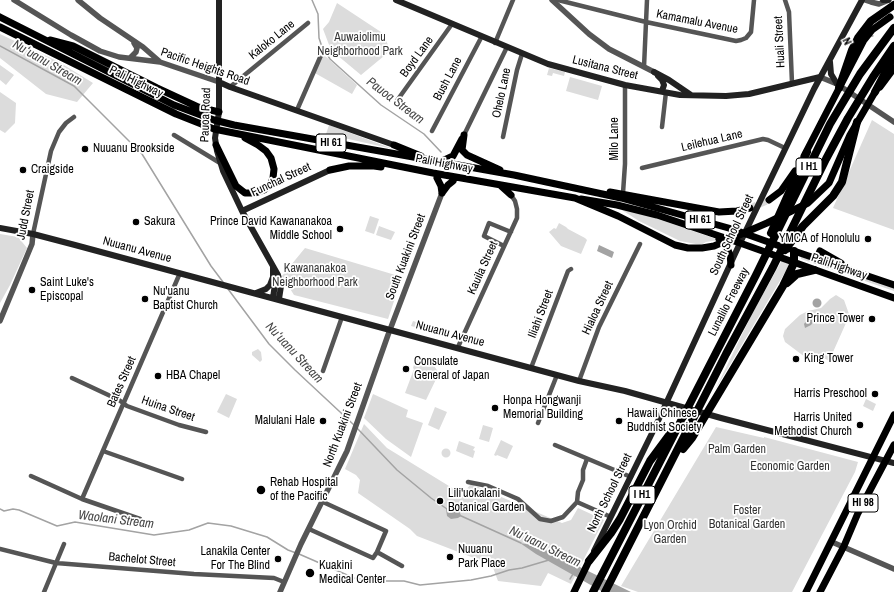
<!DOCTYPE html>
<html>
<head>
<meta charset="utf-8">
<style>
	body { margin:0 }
	#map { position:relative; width:894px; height:592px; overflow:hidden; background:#fff; font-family:"Archivo Narrow",sans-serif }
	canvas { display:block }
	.north { position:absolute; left:838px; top:16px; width:40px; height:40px; -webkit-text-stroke:3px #fff; paint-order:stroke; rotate:244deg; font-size:11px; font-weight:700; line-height:16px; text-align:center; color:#000 }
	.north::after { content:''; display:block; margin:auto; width:14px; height:18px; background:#000; clip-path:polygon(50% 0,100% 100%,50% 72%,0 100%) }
</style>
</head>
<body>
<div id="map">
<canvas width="894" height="592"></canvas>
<div class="north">N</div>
</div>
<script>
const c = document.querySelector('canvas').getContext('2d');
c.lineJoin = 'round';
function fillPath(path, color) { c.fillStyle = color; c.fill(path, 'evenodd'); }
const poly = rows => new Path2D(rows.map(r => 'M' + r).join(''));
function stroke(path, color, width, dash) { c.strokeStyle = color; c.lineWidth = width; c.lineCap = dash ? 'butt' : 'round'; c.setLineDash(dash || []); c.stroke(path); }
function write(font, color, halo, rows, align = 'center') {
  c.font = font + ' "Archivo Narrow",sans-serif'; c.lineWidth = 3.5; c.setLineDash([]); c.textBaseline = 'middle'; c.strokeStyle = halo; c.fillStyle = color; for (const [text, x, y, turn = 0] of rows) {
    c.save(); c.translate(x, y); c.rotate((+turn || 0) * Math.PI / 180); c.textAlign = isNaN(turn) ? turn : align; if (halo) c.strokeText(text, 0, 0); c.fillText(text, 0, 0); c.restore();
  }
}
const green = poly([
	[337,3,384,34,390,51,361,75,331,50,323,29,329,22],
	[0,34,59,62,93,83,77,102,46,94,0,58],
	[322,53,357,85,352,94,313,72],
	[0,65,14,75,6,85,0,80],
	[549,68,565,72,564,76,553,73,552,76,547,75],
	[570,77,602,86,598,100,566,91],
	[0,92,16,103,15,123,5,133,0,130],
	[872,120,894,134,894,230,833,208],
	[329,125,393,149,326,134],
	[622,210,635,211,719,240,706,242,701,245,680,241,639,221],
	[370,216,379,219,374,234,365,231],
	[559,223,566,227,568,229,585,238,587,240,581,254,561,246,549,232,554,228,556,229],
	[379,226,395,232,391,240,376,235],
	[0,234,18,237,27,248,10,285,0,303],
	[305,248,402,277,388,319,294,295,282,276],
	[800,254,894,288,894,291,801,259],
	[782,260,790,264,715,390,752,314],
	[836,295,844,300,849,314,846,323,829,361,824,358,818,359,813,363,785,342,783,336,785,329,800,315,808,311,821,308,830,299],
	[413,321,425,325,423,329,411,326],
	[258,349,261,352,262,360,260,362,252,355,252,352],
	[417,355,420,357,432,363,439,373,426,400,405,393,414,369,413,368],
	[226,394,237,399,229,418,217,412],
	[373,394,408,410,406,417,423,423,411,457,386,439,364,418],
	[866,399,876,404,873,411,863,406],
	[435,407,447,412,439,430,428,425],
	[364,424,387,448,462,494,471,484,562,523,571,520,578,508,604,520,571,584,548,573,541,586,498,581,492,565,417,536,410,529,358,493,360,480,356,475,345,469],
	[483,425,493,428,489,442,479,439],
	[716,427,764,438,764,437,858,462,855,472,792,592,638,592,621,586],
	[501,440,513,446,507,459,497,455,496,456,494,455],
	[459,441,475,447,473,450,475,451,473,458,456,451],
	'441.5 453a4.5 4.5 0 1 1 9 0a4.5 4.5 0 1 1-9 0Z'
]);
const water = poly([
	[599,245,614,252,612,258,597,251],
	'812.5 303a4.5 4.5 0 1 1 9 0a4.5 4.5 0 1 1-9 0Z',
	[811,315,814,315,814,321,811,325,805,328,804,324],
	[451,505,459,510,461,516,458,518,451,519,447,516,446,509],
	[520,543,537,546,631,592,603,592,536,554]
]);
const stream = poly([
	[312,0,318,14,319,38,322,47,330,59,381,105,424,134,441,152],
	[0,46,74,86,142,154,211,266,223,282],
	[228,289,269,344,295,370,354,425],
	[356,427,397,470,431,498,447,509],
	[0,509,4,511,13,509,19,510,57,526,75,522,154,535,189,530,208,523,231,526,267,537,288,550,296,553],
	[459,515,521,543],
	[299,554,354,578,371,581,404,581,420,585,471,580,491,576,509,570,522,568,549,560],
	[570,579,573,574]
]);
const trunkTunnel = poly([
	[750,208,769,200]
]);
const minor = poly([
	[558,0,646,22,736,41,741,40,746,38,751,32,754,0],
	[785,0,789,12,792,83],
	[495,43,513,0],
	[644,67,647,0],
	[230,87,308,23],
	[396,102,452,24],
	[297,110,322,53],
	[662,127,666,92],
	[432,131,482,36],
	[174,135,220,163],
	[464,135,507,47],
	[503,137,517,70,522,54],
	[642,168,763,139,768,140,785,148],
	[623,193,625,164,625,85],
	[33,234,51,151,59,132,66,123,74,117],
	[504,246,484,236,489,223,511,232],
	[458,347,517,218,517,209,515,201,511,195],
	[531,368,568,271,571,269],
	[323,371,342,317],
	[72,378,119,400,127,406,179,425,206,432],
	[579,381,599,327,640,244],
	[538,423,557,375],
	[555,445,631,477],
	[103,451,182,479],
	[31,476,82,499,140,519],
	[468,482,488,486,518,499,540,519,551,521,563,517,577,502,611,517],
	[82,499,180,273],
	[577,502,578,492,583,480,583,470,587,459],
	[309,529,373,558,377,552,386,531,323,502],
	[0,549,56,563,194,574,274,578,284,582],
	[377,552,402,566],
	[44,592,64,544]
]);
const tertiary = poly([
	[14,0,71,35,100,51,119,57,160,62,219,82],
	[78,0,100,18,143,47,159,61],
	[552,0,589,34,609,49,654,72],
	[865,0,871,2,879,4,889,0],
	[130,58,136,52,137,48,134,43],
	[820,77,837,84,894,122],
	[0,321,32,244,33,234],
	[832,542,894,569],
	[280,592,301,544,347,451,388,335,442,193]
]);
const secondary = poly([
	[219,0,219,112,215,138,217,151,223,171,242,211,278,275,281,286,279,299],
	[396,0,548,64,625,85,680,95,726,96,749,94,820,77],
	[883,0,888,0],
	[830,62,831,74,837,84],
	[654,72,669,80,691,95],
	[658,76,662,80,664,85,662,91],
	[219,82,230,87,394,145],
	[242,211,330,170],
	[0,228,33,234,75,245,579,381,625,391,721,418,894,463],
	[256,293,266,289,270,285,273,277,273,267],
	[273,298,276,277],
	[594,551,658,421,740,243,814,89,862,0]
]);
const primary = poly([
	[880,87,894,68],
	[581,199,617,205,657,215,740,243,894,298],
	[719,239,727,248,730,255,731,265],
	[794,251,894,285],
	[817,258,820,251,841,263],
	[574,592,589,561],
	[806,592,894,415],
	[820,592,844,546,858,513,894,445]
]);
const trunk = poly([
	[0,17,174,105,214,120,234,125,514,175,621,198,732,229,788,249],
	[0,27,176,114,214,129,433,173,575,198,618,216,675,245,688,248,702,248,714,246,767,223,808,203,829,183,850,135,875,92],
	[50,40,73,46,157,88,198,107,219,112],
	[464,135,462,150,467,155,500,170],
	[216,145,236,186,245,193,255,193,264,190,270,185,273,178,274,169,271,158,266,151,258,145,245,138],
	[394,145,421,156],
	[804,156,864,40,872,30,890,17],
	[440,162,453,156,462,139],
	[330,170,349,166,374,166,381,167],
	[437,178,441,186,442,193],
	[501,186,511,195],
	[610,192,719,212,737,211,750,208],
	[442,193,448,185,453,181],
	[769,200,781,191,795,171]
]);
const motorway = poly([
	[839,88,852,50,858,38,871,21,894,5],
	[875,92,894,56],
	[771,233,807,152],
	[785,250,803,226,833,196,842,182,857,122],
	[787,283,797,274,814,270],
	[683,449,692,438,783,286,794,263,794,251],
	[589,561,611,533,620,519,650,461,670,434],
	[593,592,756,275,830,124,860,74,894,28],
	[605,592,726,354,773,267,826,159,848,118,873,77,894,46]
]);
const markers = [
	[85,149,4,"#000"],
	[23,170,4,"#000"],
	[136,222,4,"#000"],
	[340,229,4,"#000"],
	[868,239,4,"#000"],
	[32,290,4,"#000"],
	[145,299,4,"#000"],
	[872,319,4,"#000"],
	[796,359,4,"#000"],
	[406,369,4,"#000"],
	[158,376,4,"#000"],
	[875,394,4,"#000"],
	[495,408,4,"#000"],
	[323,421,4,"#000"],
	[619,421,4,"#000"],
	[860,425,4,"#000"],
	[261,490,5,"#000"],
	[440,501,4,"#000"],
	[450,557,4,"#000"],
	[278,559,4,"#000"],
	[310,573,5,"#000"]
];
const shields = [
	[331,143,30],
	[809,167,26],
	[700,220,30],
	[642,495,26],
	[863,503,30]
];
const shieldNames = [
	["HI 61",331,143],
	["I H1",809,167],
	["HI 61",700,220],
	["I H1",642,495],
	["HI 98",863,503]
];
const streetNames = [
	["Kamamalu Avenue",697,22,11],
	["Kaloko Lane",272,40,-39],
	["Huali Street",780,42,-93],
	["Boyd Lane",417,57,-54],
	["Pacific Heights Road",205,67,19],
	["Lusitana Street",605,68,14],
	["Bush Lane",448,79,-62],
	["Pali Highway",136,82,26],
	["Ohelo Lane",502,93,-78],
	["Pauoa Road",206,115,-88],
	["Milo Lane",615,139,-90],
	["Leilehua Lane",712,141,-13],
	["Pali Highway",444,164,11],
	["Funchal Street",281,180,-25],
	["Judd Street",26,215,-79],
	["South School Street",732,235,-65],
	["Nuuanu Avenue",137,250,15],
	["South Kuakini Street",406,257,-69],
	["Pali Highway",839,267,19],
	["Kauila Street",483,268,-66],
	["Lunalilo Freeway",729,302,-63],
	["Hialoa Street",598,308,-65],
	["Iliahi Street",541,314,-69],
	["Nuuanu Avenue",450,334,15],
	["Bates Street",122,382,-66],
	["Huina Street",168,409,19],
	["North Kuakini Street",343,425,-69],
	["North School Street",610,493,-64],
	["Bachelot Street",142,560,5]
];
const parkNames = [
	["Auwaiolimu",360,38],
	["Neighborhood Park",360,52],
	["Kawananakoa",315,269],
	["Neighborhood Park",315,283],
	["Palm Garden",737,450],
	["Economic Garden",790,467],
	["Foster",747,511],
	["Botanical Garden",747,525],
	["Lyon Orchid",670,526],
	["Garden",670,540]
];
const poiNames = [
	["Nuuanu Brookside",93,149],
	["Craigside",31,170],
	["Sakura",144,222],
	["Prince David Kawananakoa",332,222,"right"],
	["Middle School",332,236,"right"],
	["YMCA of Honolulu",860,239,"right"],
	["Saint Luke's",40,283],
	["Episcopal",40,297],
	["Nu'uanu",153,292],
	["Baptist Church",153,306],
	["Prince Tower",864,319,"right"],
	["King Tower",804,359],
	["Consulate",414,362],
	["General of Japan",414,376],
	["HBA Chapel",166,376],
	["Harris Preschool",867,394,"right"],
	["Honpa Hongwanji",503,401],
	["Memorial Building",503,415],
	["Hawaii Chinese",627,414],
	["Buddhist Society",627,428],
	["Harris United",852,418,"right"],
	["Methodist Church",852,432,"right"],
	["Malulani Hale",315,421,"right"],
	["Rehab Hospital",270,483],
	["of the Pacific",270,497],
	["Lili'uokalani",448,494],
	["Botanical Garden",448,508],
	["Nuuanu",458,550],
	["Park Place",458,564],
	["Lanakila Center",270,552,"right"],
	["For The Blind",270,566,"right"],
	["Kuakini",319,566],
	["Medical Center",319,580]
];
const waterNames = [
	["Nuʻuanu Stream",47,63,30],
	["Pauoa Stream",395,101,37],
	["Nuʻuanu Stream",294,353,47],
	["Waolani Stream",116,520,7],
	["Nuʻuanu Stream",545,547,26]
];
fillPath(green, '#dcdcdc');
fillPath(water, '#a3a3a3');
stroke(stream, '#a3a3a3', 1.5);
stroke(trunkTunnel, '#d9d9d9', 7, [7, 3.5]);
stroke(minor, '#555', 4.5);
stroke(tertiary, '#555', 5.5);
stroke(secondary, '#222', 6);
stroke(primary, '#000', 7);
stroke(trunk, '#000', 7);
stroke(motorway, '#000', 8);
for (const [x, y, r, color] of markers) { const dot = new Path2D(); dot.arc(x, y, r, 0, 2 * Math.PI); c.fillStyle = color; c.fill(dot); stroke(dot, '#fff', 1.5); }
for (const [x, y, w] of shields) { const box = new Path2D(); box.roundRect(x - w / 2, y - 9, w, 18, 3); c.fillStyle = '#fff'; c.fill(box); stroke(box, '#000', 1); }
write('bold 11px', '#000', null, shieldNames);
write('12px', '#000', '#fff', streetNames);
write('12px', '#333', '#fff', parkNames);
write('12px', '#000', '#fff', poiNames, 'left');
write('italic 13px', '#444', '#fff', waterNames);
</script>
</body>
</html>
